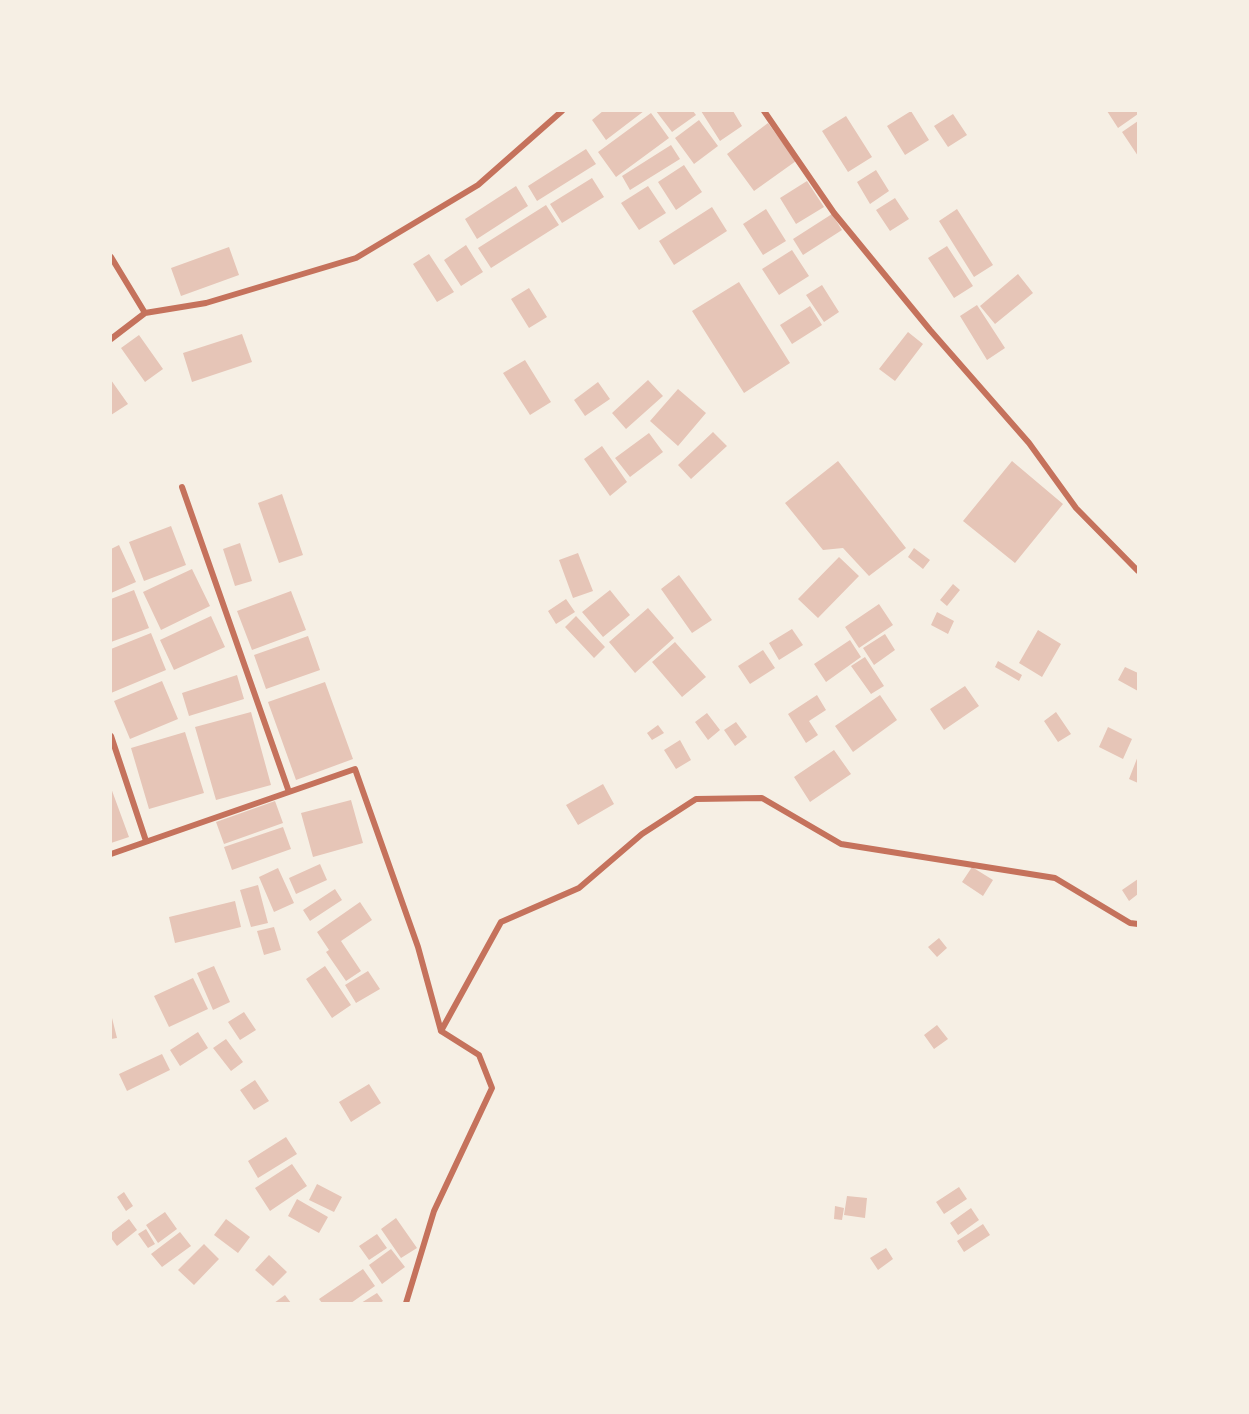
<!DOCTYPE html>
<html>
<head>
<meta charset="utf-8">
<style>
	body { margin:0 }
	#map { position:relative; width:1249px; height:1414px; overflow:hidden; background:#f6efe4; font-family:"Work Sans",sans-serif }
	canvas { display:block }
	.frame { position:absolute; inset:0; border:112px solid #f6efe4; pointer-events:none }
</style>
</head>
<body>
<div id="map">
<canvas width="1249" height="1414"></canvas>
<div class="frame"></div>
</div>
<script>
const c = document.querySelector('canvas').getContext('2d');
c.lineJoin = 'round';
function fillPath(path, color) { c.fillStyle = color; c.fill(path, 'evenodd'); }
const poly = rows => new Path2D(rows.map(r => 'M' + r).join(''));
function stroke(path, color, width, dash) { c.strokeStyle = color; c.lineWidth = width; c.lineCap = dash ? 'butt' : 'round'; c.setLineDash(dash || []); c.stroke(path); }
const building = poly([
	[603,111,644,111,606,140,592,120],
	[656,111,693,111,696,115,672,132],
	[701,111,733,111,742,126,720,141],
	[911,111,929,140,905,155,887,126],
	[1107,111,1138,111,1138,114,1118,128],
	[651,113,669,138,616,177,598,152],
	[953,114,967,135,948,147,934,126],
	[846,116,872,157,848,172,822,131],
	[699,120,718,146,694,164,675,138],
	[1138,121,1138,156,1122,132],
	[768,123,796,161,754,191,727,154],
	[671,145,680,159,630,190,622,176],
	[586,149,596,164,537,201,528,186],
	[684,165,702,192,676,210,658,182],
	[876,170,889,191,870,204,857,182],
	[592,178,604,197,562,223,550,204],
	[807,181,824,207,796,224,780,198],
	[516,186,528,206,477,239,465,219],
	[648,186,666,213,639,230,621,203],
	[895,198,909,219,890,231,876,210],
	[546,205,559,225,491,268,478,248],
	[712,207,727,231,674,265,659,241],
	[766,209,786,241,763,255,743,224],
	[957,209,993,265,974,277,939,221],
	[832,214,842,230,803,255,793,239],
	[466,245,483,272,461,286,444,260],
	[947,246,973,286,954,298,928,258],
	[229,247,239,275,181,296,171,268],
	[792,250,809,276,779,295,762,269],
	[429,254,454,292,437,302,413,264],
	[1018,274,1033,293,995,324,980,306],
	[739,282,790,363,744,393,692,311],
	[822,285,839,312,824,322,806,295],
	[529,288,547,317,529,328,511,299],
	[977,305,1005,348,987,360,960,316],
	[810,306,822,325,792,344,780,325],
	[908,332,923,344,895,381,879,369],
	[242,334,252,362,192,382,183,353],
	[139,335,163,369,145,382,121,348],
	[525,360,551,402,530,415,503,373],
	[111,380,128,404,111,415],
	[648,380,663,396,626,429,612,413],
	[598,382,610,399,585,416,574,400],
	[678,389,706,413,678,446,650,421],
	[713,432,727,446,691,479,678,465],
	[649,433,663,452,630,477,615,458],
	[602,446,627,482,610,496,584,459],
	[838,461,906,548,869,576,843,548,823,550,785,503],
	[1012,461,1063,504,1015,563,963,521],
	[282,494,303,555,279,563,258,503],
	[171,526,186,565,144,581,129,542],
	[240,543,252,581,235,586,223,549],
	[119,545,136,582,111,593,111,549],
	[914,548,930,560,923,569,908,557],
	[578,553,593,591,573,598,559,560],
	[839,557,859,576,818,618,798,599],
	[192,569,210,606,161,630,143,592],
	[679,575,712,620,692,633,661,589],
	[953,584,960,590,947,606,940,600],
	[134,590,149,628,111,642,111,599],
	[610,590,630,615,603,637,582,612],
	[291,591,306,630,252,650,237,611],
	[566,599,575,612,556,624,548,611],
	[879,604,893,625,859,648,845,627],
	[648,608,674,638,635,673,609,642],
	[937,612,954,621,948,634,931,625],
	[211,616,225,647,174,670,160,640],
	[576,616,605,647,594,658,565,627],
	[792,629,803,645,779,660,769,643],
	[1038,630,1061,644,1042,677,1019,663],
	[151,633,166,670,111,693,111,649],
	[885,634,895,650,874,665,863,648],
	[308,636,320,670,266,689,254,655],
	[850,640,861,657,826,682,814,664],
	[675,642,706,677,682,697,652,662],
	[763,650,775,668,750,684,738,666],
	[865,657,884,686,871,694,851,666],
	[998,661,1022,675,1019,681,995,667],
	[1125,667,1138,673,1138,691,1118,680],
	[237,675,244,699,189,716,182,693],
	[162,681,178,719,130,739,114,701],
	[325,682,353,759,296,780,268,702],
	[965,686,979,706,944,730,930,709],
	[817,695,826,710,809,721,818,735,806,743,788,714],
	[880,695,897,720,853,752,835,726],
	[251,712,271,785,216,800,195,727],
	[1056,712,1071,734,1058,742,1044,721],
	[707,713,720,730,708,740,695,722],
	[736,722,747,737,735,746,724,730],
	[658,725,664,733,652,740,647,733],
	[1108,727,1132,739,1123,759,1099,747],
	[185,732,204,793,149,809,131,748],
	[680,740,691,760,676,769,664,750],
	[834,750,851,774,810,802,794,777],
	[1138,756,1138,783,1129,779],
	[603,784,614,804,578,825,566,805],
	[111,788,129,837,111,843],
	[351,800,363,843,313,857,301,813],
	[275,801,283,823,224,844,216,822],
	[283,827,291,849,232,870,224,847],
	[320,864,327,880,296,894,289,878],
	[972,867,993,880,983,896,962,882],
	[278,868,294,903,274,912,259,877],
	[1138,879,1138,894,1129,901,1122,890],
	[258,885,268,923,251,927,240,890],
	[335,889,342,900,310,921,303,910],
	[235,901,241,927,175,943,169,917],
	[360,902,372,920,341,941,361,971,346,981,326,952,329,950,317,932],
	[274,927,281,950,264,955,257,931],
	[939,938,947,948,937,957,928,947],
	[214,966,230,1002,213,1010,197,973],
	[325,966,351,1005,332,1018,306,979],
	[368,971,380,989,356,1003,345,985],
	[193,978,208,1009,169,1027,154,996],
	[244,1012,256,1030,240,1040,228,1022],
	[111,1014,117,1038,111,1039],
	[937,1025,948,1039,934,1049,924,1035],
	[198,1032,208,1048,180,1066,170,1050],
	[226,1039,243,1062,231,1071,213,1048],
	[162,1054,170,1070,127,1091,119,1074],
	[255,1080,269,1101,254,1110,240,1090],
	[369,1084,381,1103,351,1122,339,1102],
	[286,1137,297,1154,258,1178,248,1161],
	[292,1164,307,1186,270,1211,255,1188],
	[317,1184,342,1197,334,1212,309,1200],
	[959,1187,967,1199,944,1214,936,1202],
	[124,1192,133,1206,126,1211,117,1197],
	[847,1196,867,1198,865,1218,844,1215],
	[297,1199,328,1217,319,1233,288,1216],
	[835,1206,844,1208,842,1220,834,1219],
	[971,1208,979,1220,958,1235,950,1223],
	[165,1212,177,1229,158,1243,146,1225],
	[396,1218,417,1248,401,1258,381,1229],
	[129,1219,137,1230,117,1246,111,1238,111,1233],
	[226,1219,250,1237,238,1253,214,1235],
	[983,1224,990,1235,964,1252,957,1241],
	[146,1229,155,1244,148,1248,138,1234],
	[180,1232,191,1246,162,1267,151,1254],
	[377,1234,387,1248,369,1260,359,1246],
	[204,1244,219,1259,194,1285,178,1270],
	[886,1248,893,1259,878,1270,870,1258],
	[391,1249,405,1267,382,1284,369,1265],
	[269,1255,287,1272,273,1286,255,1270],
	[363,1269,375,1286,351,1303,322,1303,319,1299],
	[377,1293,383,1301,380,1303,361,1303],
	[285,1295,291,1303,274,1303]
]);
const minor = poly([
	[764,111,834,213,930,330,1029,443,1076,508,1138,571],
	[111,257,145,313,206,303,356,258,478,185,562,111],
	[111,339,145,313],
	[182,487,289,792],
	[111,736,146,841],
	[111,854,355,769,418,947,441,1031,479,1055,492,1088,434,1211,406,1303],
	[441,1031,501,922,579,888,642,834,696,799,762,798,841,844,1055,878,1130,923,1138,924]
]);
fillPath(building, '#e6c5b7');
stroke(minor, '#c5725c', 6);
</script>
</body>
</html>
